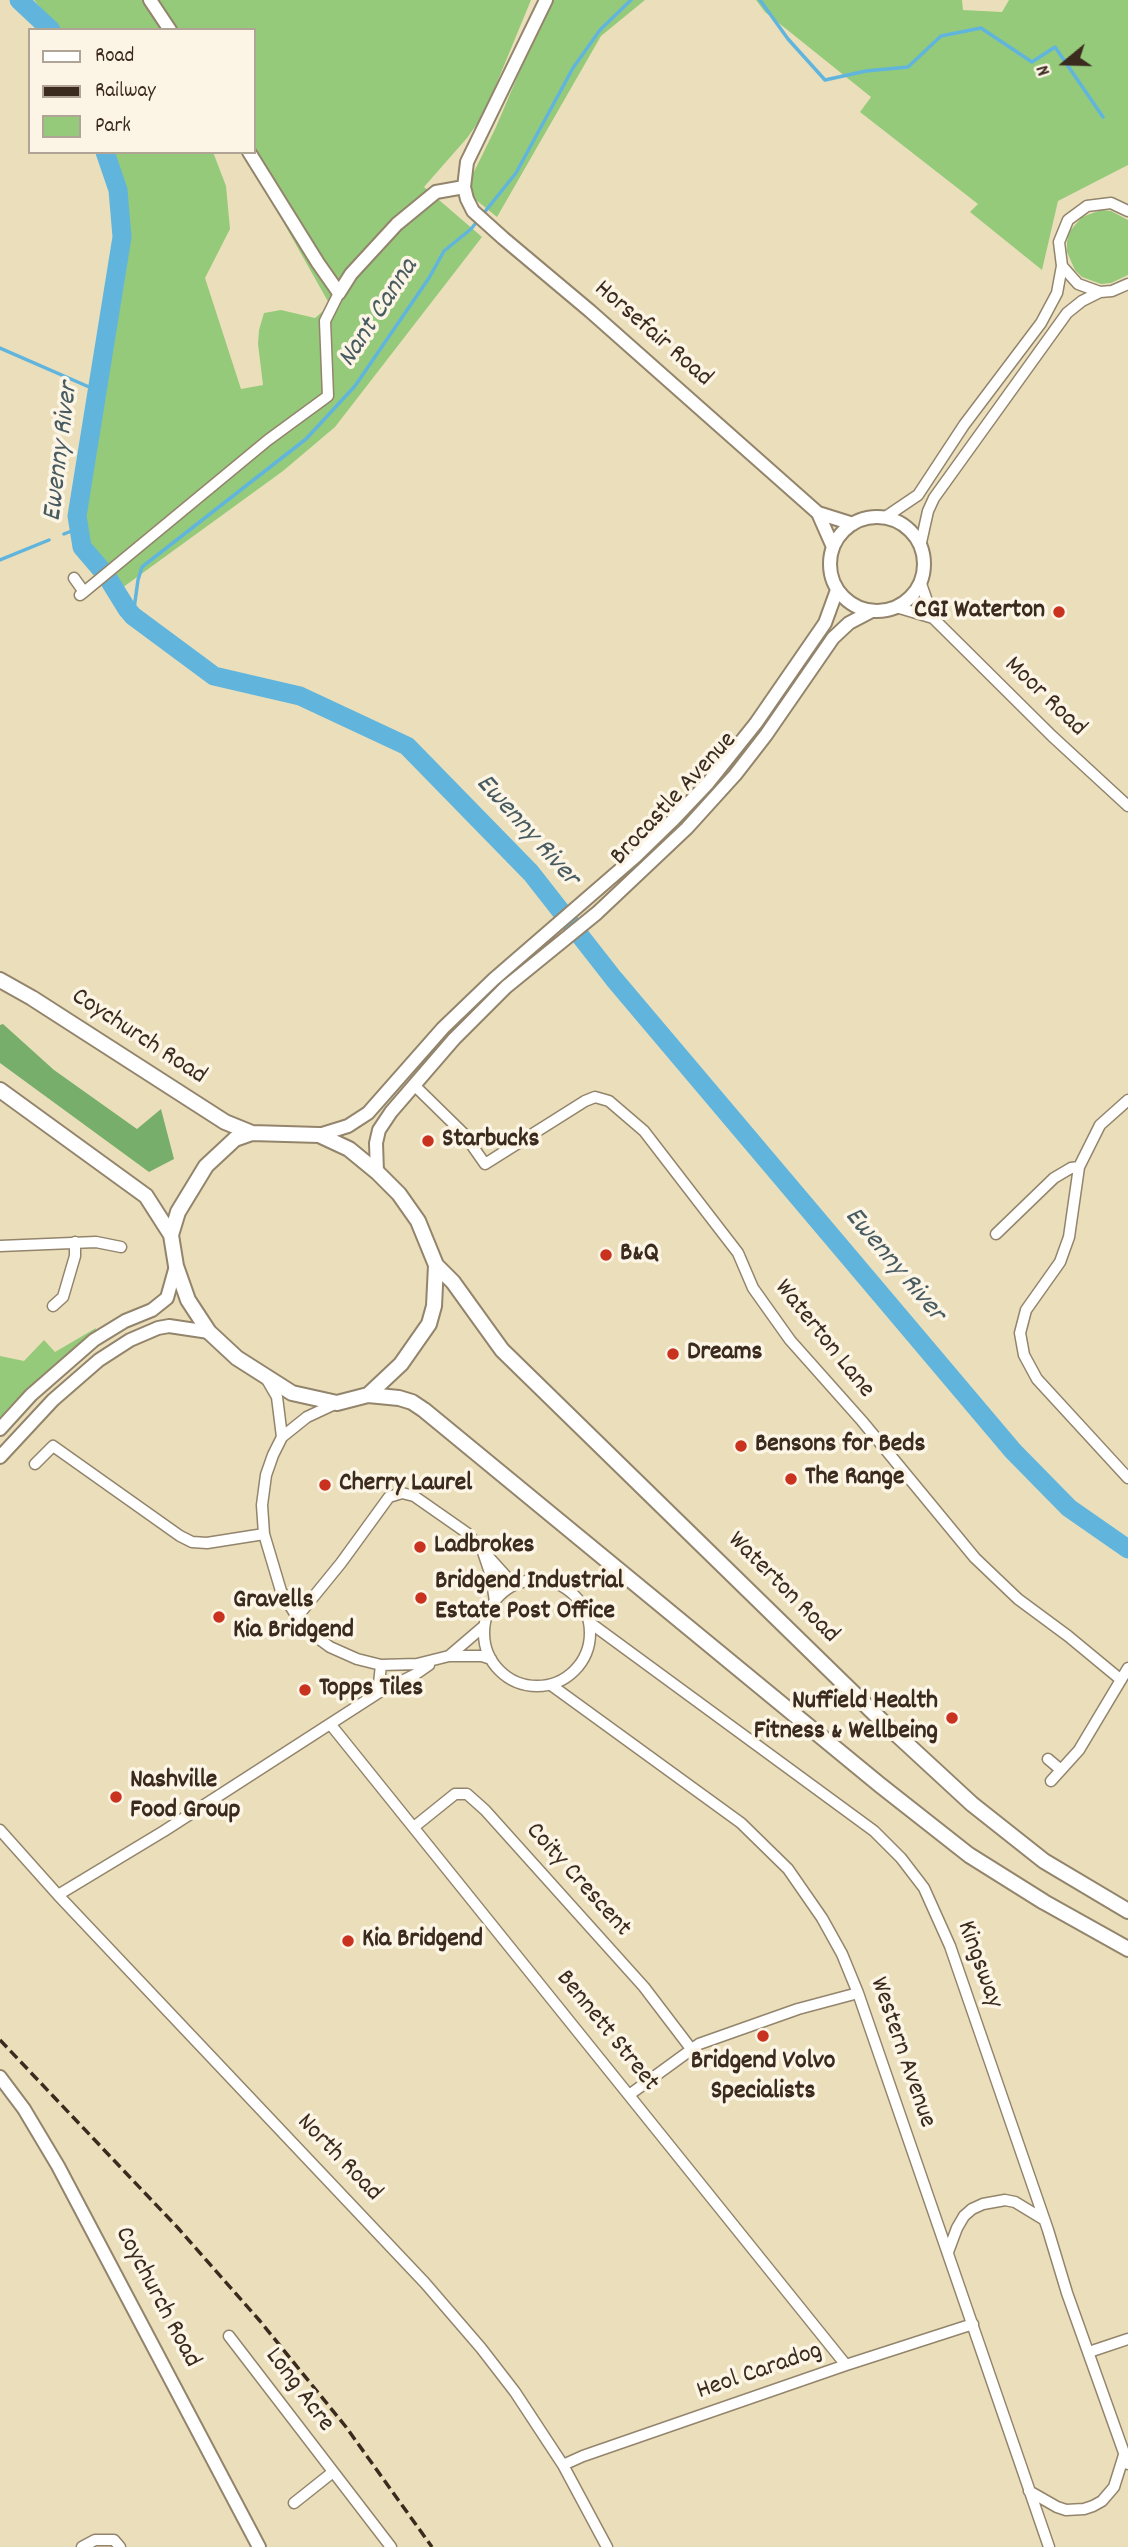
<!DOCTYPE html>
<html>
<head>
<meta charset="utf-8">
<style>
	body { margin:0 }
	#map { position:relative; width:1128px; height:2547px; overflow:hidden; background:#ebdfbb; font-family:Dekko,sans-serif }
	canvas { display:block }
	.legend { position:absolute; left:28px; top:28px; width:228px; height:126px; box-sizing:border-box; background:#fcf5e5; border:2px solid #afa495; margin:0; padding:9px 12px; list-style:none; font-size:21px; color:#3b2a1e }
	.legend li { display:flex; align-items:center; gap:14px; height:35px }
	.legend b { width:35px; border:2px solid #afa495 }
	.north { position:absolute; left:1030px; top:28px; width:70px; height:70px; -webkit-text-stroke:5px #fcf5e5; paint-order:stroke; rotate:251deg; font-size:19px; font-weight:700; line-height:28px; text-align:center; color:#3b2a1e }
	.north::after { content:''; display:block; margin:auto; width:24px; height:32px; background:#3b2a1e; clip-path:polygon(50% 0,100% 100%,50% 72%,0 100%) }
</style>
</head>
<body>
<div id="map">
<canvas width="1128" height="2547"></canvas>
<ul class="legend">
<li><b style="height:9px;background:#fff"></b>Road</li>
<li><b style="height:9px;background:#3b2a1e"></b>Railway</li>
<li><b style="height:19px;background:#95ca7b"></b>Park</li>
</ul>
<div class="north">N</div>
</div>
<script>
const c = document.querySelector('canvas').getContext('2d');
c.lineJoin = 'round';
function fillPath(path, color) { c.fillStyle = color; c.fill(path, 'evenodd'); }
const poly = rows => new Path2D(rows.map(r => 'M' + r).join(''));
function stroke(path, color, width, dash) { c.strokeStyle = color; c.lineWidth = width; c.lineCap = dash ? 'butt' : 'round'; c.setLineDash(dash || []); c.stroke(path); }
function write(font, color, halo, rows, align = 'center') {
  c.font = font + ' Dekko,sans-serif'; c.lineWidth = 7; c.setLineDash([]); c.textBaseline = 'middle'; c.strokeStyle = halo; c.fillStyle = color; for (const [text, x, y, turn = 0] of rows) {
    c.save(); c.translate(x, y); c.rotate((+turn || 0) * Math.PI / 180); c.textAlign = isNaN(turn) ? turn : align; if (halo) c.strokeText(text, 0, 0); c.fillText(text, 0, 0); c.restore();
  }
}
const green = poly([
	[34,0,531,0,484,114,467,138,424,187,482,237,335,427,283,471,122,588,85,538,83,526,83,509,129,246,126,205,114,152,213,152,226,186,230,229,205,278,241,389,263,385,258,344,259,330,264,313,281,310,315,318,330,305,264,188,240,152,254,152,254,30,60,30],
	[550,0,645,0,601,36,497,217,476,200,471,190,470,180,496,127],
	[756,0,962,0,963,10,1002,12,1009,0,1128,0,1128,165,1058,201,1042,270,970,212,978,204,860,112,871,97,765,12],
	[1101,210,1111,211,1128,220,1128,275,1111,283,1101,284,1082,277,1075,270,1067,252,1067,242,1069,232,1082,217],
	[96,1328,94,1340,0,1424,0,1356,24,1361,44,1340,55,1352]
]);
const forest = poly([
	[3,1024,54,1070,137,1129,161,1109,174,1159,149,1172,0,1063,0,1025]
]);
const stream = poly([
	[760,0,788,39,825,80,866,71,908,67,941,36,981,28,1032,62,1055,47,1103,117],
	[0,348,96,390],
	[64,534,79,528],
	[0,560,49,540],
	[133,616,138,580,142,567,306,439,355,386,429,278,444,251,471,229,516,173,573,68,600,30,631,0]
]);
const river = poly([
	[19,0,51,30],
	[105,152,118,190,122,237,77,516,82,547,106,575,127,609,133,616,214,676,300,696,407,746,531,873,614,979,1013,1451,1069,1508,1128,1549]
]);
const street = poly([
	[1128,211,1111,203,1087,206,1068,220,1059,242,1062,266,1078,284,1100,292,1112,291,1128,284],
	[884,518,918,495,964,425,1041,323,1057,293,1062,266],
	[920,547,928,511,934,498,1067,313,1082,301,1100,292],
	[74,578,84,592,80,595],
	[920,581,933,618,1052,736,1128,806],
	[84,592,268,440,328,396,325,321,339,293],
	[896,607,933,618],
	[414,1085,464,1134,485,1164,585,1101,595,1097,609,1101,644,1131,738,1253,753,1288,790,1340,862,1421,975,1558,1018,1599,1068,1636,1120,1679],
	[1128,1100,1100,1125,1079,1167,1069,1237,1060,1262,1026,1310,1020,1333,1024,1355,1037,1379,1128,1478],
	[996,1234,1054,1178,1071,1168,1079,1167],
	[0,1246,96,1242,121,1247],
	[53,1306,63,1297,75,1256,75,1242],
	[266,1378,277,1397,282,1437],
	[337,1403,307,1417,282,1437,273,1455,266,1475,262,1505,264,1534,281,1591,297,1617,311,1633,330,1647,357,1659,381,1665,417,1664,449,1656,482,1656,491,1659],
	[35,1464,53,1446,180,1536,192,1542,207,1543,264,1534],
	[483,1552,491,1576,495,1601],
	'484 1633a53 53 0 1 1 106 0a53 53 0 1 1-106 0Z',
	[297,1617,341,1563,389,1497,402,1493,414,1496,467,1533,514,1585],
	[589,1622,874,1831,901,1858,924,1888,950,1946,1048,2230,1067,2293,1128,2464],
	[449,1656,484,1626],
	[551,1685,741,1823,788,1869,822,1918,842,1954,858,1993,1049,2547],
	[378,1693,381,1665],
	[331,1725,846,2365],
	[1048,1759,1061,1770],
	[1051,1781,1079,1750,1128,1668],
	[414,1827,455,1794,467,1794,485,1810,644,1987,692,2050],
	[0,1830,58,1895,425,2283,481,2348,515,2392,563,2465,607,2547],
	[58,1895,164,1831,378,1693,416,1674,429,1665],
	[629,2095,699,2044,798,2009,858,1993],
	[948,2252,957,2228,964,2216,972,2209,983,2204,1005,2200,1015,2202,1043,2219],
	[229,2336,391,2547],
	[1089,2352,1128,2339],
	[563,2465,583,2456,846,2365,973,2324],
	[1029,2491,1057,2507,1066,2510,1084,2509,1093,2506,1102,2501,1114,2487,1124,2455],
	[294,2503,333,2472],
	[82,2547,95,2540,114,2540,120,2547]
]);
const secondary = poly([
	[150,0,170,30],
	[546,0,467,162,464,187,467,199,473,211,503,238,590,311,818,513,833,547],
	[249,152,318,263,339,293,351,274,397,224,436,192,464,187],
	[818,513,853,524],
	'830 564a47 47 0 1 1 94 0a47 47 0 1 1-94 0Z',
	[319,1135,348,1126,368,1113,443,1028,494,979,636,856,672,821,708,783,756,723,825,623,837,590],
	[377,1172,376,1143,379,1130,391,1112,454,1039,506,987,597,913,687,828,735,775,766,735,833,638,849,623,872,611],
	[0,1429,31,1395,94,1340,125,1321,152,1310,167,1298,176,1266],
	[0,1457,53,1400,99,1360,130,1340,158,1328,169,1326,209,1332],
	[0,2077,24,2109,58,2166,259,2547]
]);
const primary = poly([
	[0,980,32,998,225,1122,252,1133],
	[0,1090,146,1196,171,1235],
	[252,1133,319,1135,349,1149,377,1172,399,1194,418,1221,436,1265,434,1306,429,1324,401,1364,368,1395,337,1403,292,1393,237,1358,209,1332,188,1300,176,1266,171,1235,178,1212,206,1166,235,1139,252,1133],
	[436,1265,453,1282,502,1350,881,1720,972,1804,1044,1861,1128,1911],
	[368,1395,399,1398,412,1402,424,1410,880,1785,969,1855,1044,1902,1128,1949]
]);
const rail = poly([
	[0,2040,178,2228,260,2321,346,2427,432,2547]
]);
const markers = [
	[1059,612,7,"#c8321e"],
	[428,1141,7,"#c8321e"],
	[606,1255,7,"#c8321e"],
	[673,1354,7,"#c8321e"],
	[741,1446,7,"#c8321e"],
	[791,1479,7,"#c8321e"],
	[325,1485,7,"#c8321e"],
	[420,1547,7,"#c8321e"],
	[421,1598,7,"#c8321e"],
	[219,1617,7,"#c8321e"],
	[305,1690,7,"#c8321e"],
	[952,1718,7,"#c8321e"],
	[116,1797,7,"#c8321e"],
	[348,1941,7,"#c8321e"],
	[763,2036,7,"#c8321e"]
];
const streetNames = [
	["Horsefair Road",652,335,41],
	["Moor Road",1044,698,44],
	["Brocastle Avenue",675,800,-47],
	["Coychurch Road",138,1038,33],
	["Waterton Lane",823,1340,51],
	["Waterton Road",782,1589,45],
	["Coity Crescent",577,1881,48],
	["Kingsway",978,1965,70],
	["Bennett Street",606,2032,51],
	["Western Avenue",901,2053,71],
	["North Road",338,2159,46],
	["Coychurch Road",156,2298,62],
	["Heol Caradog",760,2373,-19],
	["Long Acre",298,2391,53]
];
const poiNames = [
	["CGI Waterton",1045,612,"right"],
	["Starbucks",442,1141],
	["B&Q",620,1255],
	["Dreams",687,1354],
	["Bensons for Beds",755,1446],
	["The Range",805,1479],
	["Cherry Laurel",339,1485],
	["Ladbrokes",434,1547],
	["Bridgend Industrial",435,1583],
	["Estate Post Office",435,1613],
	["Gravells",233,1602],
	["Kia Bridgend",233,1632],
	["Topps Tiles",319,1690],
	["Nuffield Health",938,1703,"right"],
	["Fitness & Wellbeing",938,1733,"right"],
	["Nashville",130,1782],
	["Food Group",130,1812],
	["Kia Bridgend",362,1941],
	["Bridgend Volvo",763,2063,"center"],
	["Specialists",763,2093,"center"]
];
const waterNames = [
	["Nant Canna",380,314,-57],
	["Ewenny River",63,452,-83],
	["Ewenny River",526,832,48],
	["Ewenny River",893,1266,50]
];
fillPath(green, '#95ca7b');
fillPath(forest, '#78ae6b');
stroke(stream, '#61b5dd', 3.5);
stroke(river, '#61b5dd', 19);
stroke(street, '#93846c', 13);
stroke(secondary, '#93846c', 16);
stroke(primary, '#93846c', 18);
stroke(street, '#fff', 10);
stroke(secondary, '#fff', 12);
stroke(primary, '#fff', 14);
stroke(rail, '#3b2a1e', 3.5, [10, 5]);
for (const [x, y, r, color] of markers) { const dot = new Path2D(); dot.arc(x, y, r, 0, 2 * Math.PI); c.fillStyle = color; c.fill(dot); stroke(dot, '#fcf5e5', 2.5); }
write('26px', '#3b2a1e', '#fcf5e5', streetNames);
write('bold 26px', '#3b2a1e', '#fcf5e5', poiNames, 'left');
write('italic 28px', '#485b61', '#fcf5e5', waterNames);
</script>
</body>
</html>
